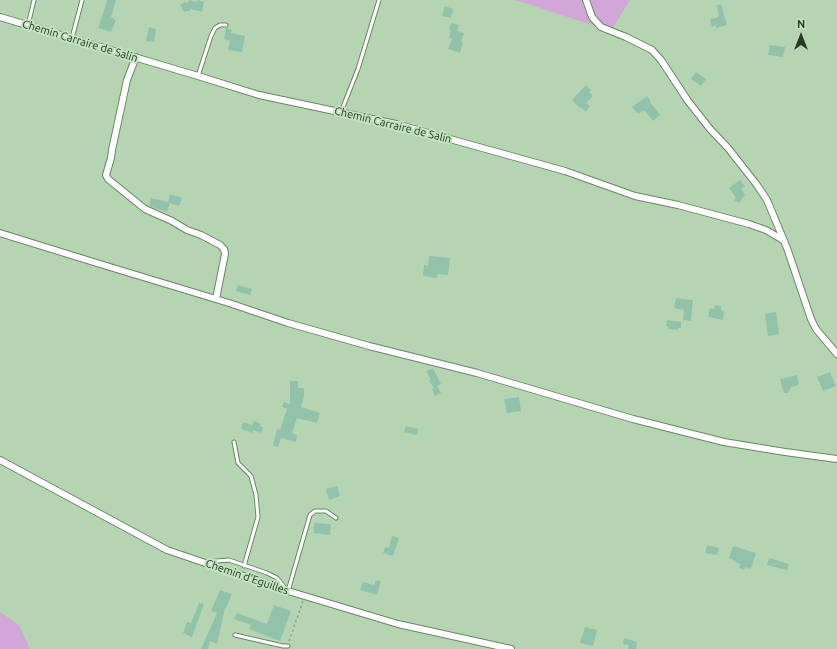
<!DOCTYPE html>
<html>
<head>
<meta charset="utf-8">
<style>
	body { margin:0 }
	#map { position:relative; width:837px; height:649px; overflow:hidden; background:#b5d5b2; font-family:Ubuntu,sans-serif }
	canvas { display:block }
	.north { position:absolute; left:781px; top:16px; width:40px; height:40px; -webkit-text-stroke:3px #c2e2be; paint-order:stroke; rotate:0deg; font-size:11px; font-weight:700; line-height:16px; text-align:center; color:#2b382a }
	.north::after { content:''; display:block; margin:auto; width:14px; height:18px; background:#2b382a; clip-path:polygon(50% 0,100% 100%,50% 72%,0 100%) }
</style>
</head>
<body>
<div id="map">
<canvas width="837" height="649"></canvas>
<div class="north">N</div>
</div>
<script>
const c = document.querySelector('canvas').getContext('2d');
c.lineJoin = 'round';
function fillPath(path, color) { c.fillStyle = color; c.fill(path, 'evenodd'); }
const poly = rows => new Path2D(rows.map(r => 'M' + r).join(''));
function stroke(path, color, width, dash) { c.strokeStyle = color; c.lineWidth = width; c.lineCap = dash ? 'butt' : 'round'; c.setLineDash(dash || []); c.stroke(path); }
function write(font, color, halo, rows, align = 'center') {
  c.font = font + ' Ubuntu,sans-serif'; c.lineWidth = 4; c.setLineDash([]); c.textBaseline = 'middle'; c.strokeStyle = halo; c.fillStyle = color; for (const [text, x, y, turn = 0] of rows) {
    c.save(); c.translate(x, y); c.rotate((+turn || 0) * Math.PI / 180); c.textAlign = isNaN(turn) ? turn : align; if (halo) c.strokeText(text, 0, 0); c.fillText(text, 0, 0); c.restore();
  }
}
const green = poly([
	[515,0,630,0,611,31],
	[0,612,19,625,30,649,0,649]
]);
const building = poly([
	[107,0,116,0,111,17,116,20,111,32,98,28,106,5],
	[189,0,197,2,197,0,204,2,202,12,190,9,190,11,187,11,184,12,180,5,185,2,188,3],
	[721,4,727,25,716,28,716,25,712,27,710,19,719,17,717,5],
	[445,6,453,9,451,18,442,16],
	[451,23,459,25,457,31,464,33,461,42,463,42,460,53,448,49,452,39,449,38,451,30,449,29],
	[149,27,156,29,154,42,146,41],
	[226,28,232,30,231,33,245,36,242,52,228,50,230,41,224,39],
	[770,45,785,47,783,57,768,55],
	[696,72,706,79,701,86,691,79],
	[586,85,591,90,589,92,593,96,586,103,590,106,586,112,581,107,580,108,572,100],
	[647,96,651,101,650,102,660,115,653,121,644,110,638,114,632,107],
	[740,180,745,186,741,189,745,195,739,203,734,200,736,198,729,188],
	[170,194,182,198,179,206,170,203,167,212,149,206,151,198,168,202],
	[429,256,450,258,448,275,438,274,437,278,423,276,424,265,428,266],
	[238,285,252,289,250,295,236,291],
	[676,298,693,300,691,321,683,320,684,310,674,308],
	[715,305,721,306,721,310,724,311,723,320,708,317,710,308,714,309],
	[776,312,779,334,768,336,765,314],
	[667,320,681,322,681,328,678,328,678,330,668,329,668,326,666,326],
	[433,368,441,384,437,386,441,393,435,396,432,389,434,388,429,381,431,380,426,371],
	[830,372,836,386,823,391,817,377],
	[797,375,799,385,791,387,788,393,785,393,783,391,780,379],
	[290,381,298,381,298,388,304,388,304,397,301,407,320,413,317,423,297,418,292,433,297,435,296,442,281,438,278,447,273,446,277,429,280,430,287,409,282,407,284,402,290,404],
	[519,397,521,411,507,413,504,399],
	[254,421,261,424,260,426,263,427,261,433,253,430,253,433,241,429,243,422,252,425],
	[406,426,418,429,417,435,404,432],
	[337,486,340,496,329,500,326,489],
	[314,523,331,524,330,535,314,533],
	[392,536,399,538,393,556,383,553,385,547,389,548],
	[707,545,719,548,717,555,705,553],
	[733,546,756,553,751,569,745,567,744,570,739,568,740,564,736,562,736,561,729,558],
	[769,558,789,564,787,570,767,565],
	[376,580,381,581,377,595,360,590,363,582,374,585],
	[220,590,232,594,226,608,225,608,217,644,210,641,208,649,201,649,217,613,211,611],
	[199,603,204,604,192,637,183,633,187,622,191,623],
	[274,605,291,611,280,641,249,629,251,625,234,619,237,613,267,624],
	[585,627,597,630,593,646,580,643],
	[624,638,637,642,636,649,628,649,629,645,623,644]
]);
const path = poly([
	[289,641,303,601]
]);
const lane = poly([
	[28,25,34,0],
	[72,38,82,0],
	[198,76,211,36,215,28,220,25,226,25],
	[341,112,358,69,379,0],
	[234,442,238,463,251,476,256,495,258,517,244,566],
	[210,564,216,561,229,560,267,573,277,578,285,588],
	[288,591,310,515,315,511,326,511,336,518],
	[235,635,283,646,288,646]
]);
const street = poly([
	[586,0,592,17,601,27,626,37,652,50,661,60,688,101,710,129,728,148,757,185,767,200,787,248,811,319,816,329,837,354],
	[0,17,198,76,259,95,396,124,565,171,635,196,678,205,749,224,766,230,783,240],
	[136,57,127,80,112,150,111,158,106,175,108,179,145,209,172,221,187,230,201,235,220,245,224,249,225,254,216,299],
	[0,233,100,264,229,303,288,323,369,346,477,373,633,419,724,442,785,452,837,459],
	[0,460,167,550,288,591,398,624,511,649]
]);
const streetNames = [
	["Chemin Carraire de Salin",80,41,17],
	["Chemin Carraire de Salin",393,125,14],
	["Chemin d'Eguilles",247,577,19]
];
fillPath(green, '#d3a6d9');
fillPath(building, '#93c2aa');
stroke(lane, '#698766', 5);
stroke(street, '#698766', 8);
stroke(path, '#849d82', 1.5, [2, 3]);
stroke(lane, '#fff', 3);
stroke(street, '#fff', 6);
write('11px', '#2b382a', '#c2e2be', streetNames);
</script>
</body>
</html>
